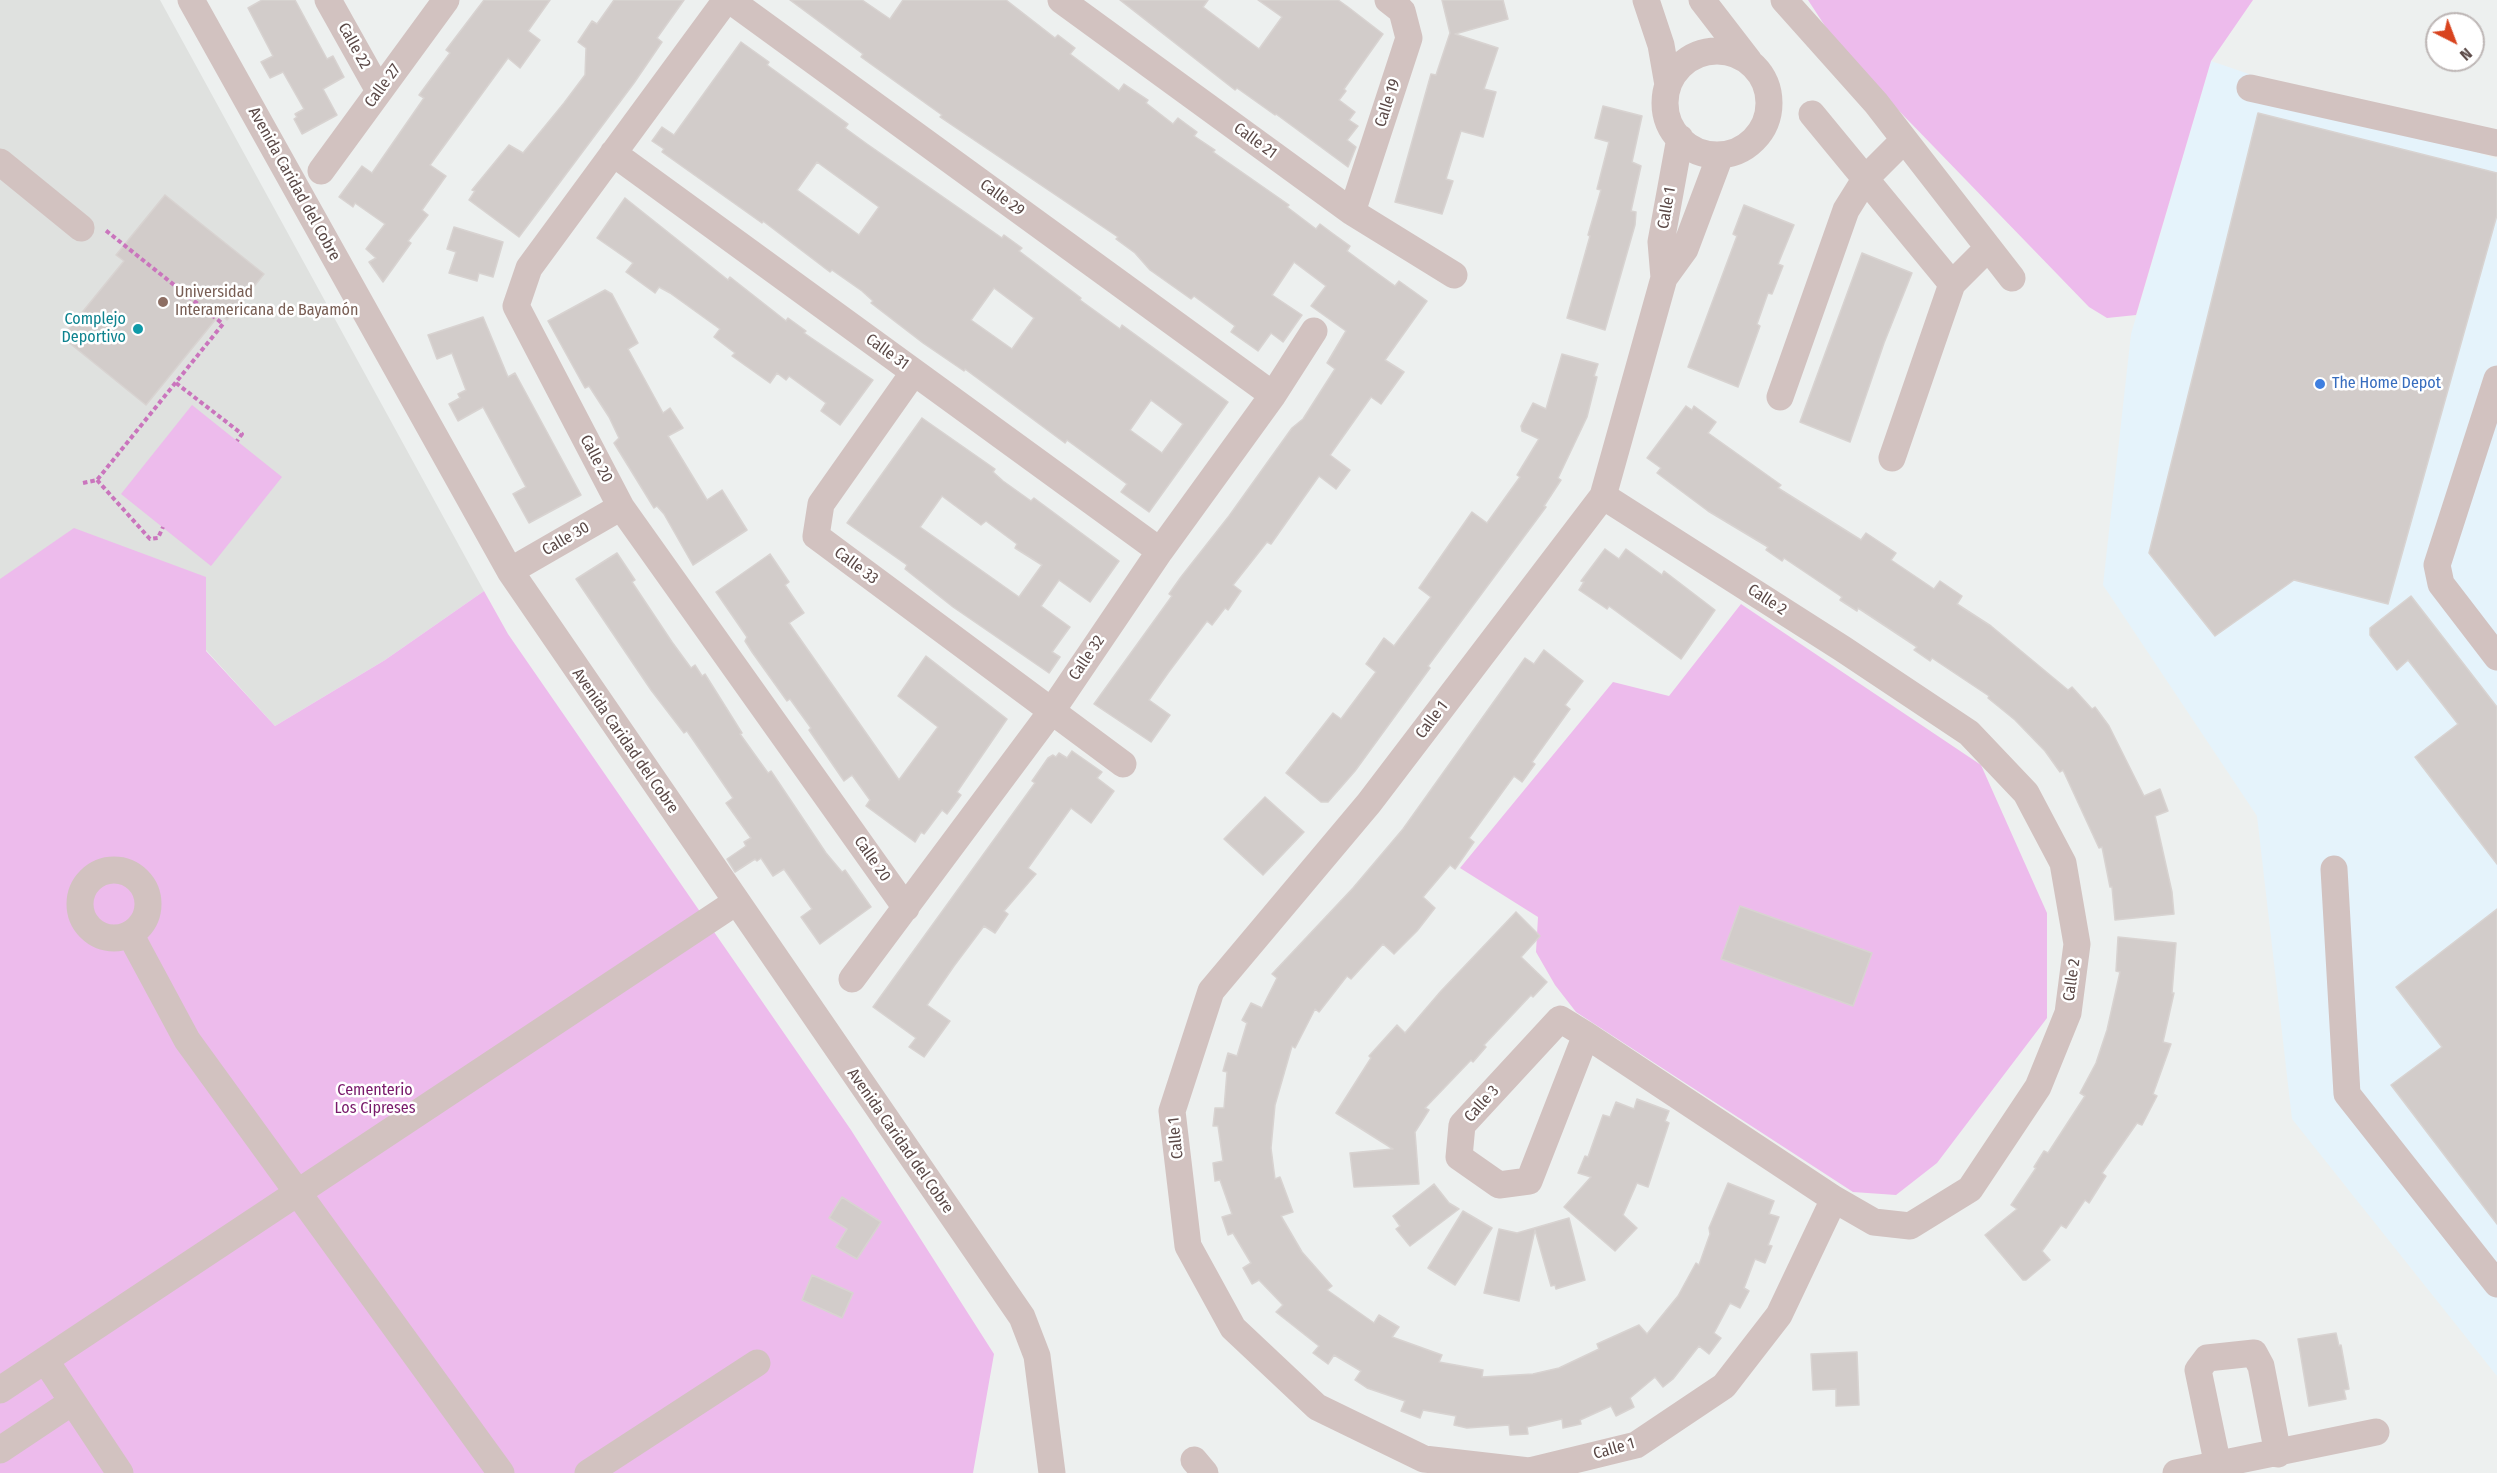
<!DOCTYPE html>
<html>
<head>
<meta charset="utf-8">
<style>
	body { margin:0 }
	#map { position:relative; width:2497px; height:1473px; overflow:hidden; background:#edf0ef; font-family:"Fira Sans Condensed",sans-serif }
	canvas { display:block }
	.north { position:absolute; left:2425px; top:12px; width:60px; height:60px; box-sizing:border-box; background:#fff; border:2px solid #bdb6b5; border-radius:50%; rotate:138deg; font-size:16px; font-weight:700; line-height:24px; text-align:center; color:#5a4846 }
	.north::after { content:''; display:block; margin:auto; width:21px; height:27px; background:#d8431e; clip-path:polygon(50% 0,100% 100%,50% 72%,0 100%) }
</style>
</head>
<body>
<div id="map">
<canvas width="2497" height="1473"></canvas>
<div class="north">N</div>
</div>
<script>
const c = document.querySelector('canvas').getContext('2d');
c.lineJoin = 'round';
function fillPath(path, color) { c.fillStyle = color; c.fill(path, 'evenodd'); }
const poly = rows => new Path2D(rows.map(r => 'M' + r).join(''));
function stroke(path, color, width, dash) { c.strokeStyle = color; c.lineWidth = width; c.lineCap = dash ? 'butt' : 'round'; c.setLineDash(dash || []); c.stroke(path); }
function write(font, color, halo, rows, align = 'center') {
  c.font = font + ' "Fira Sans Condensed",sans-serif'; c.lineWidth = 5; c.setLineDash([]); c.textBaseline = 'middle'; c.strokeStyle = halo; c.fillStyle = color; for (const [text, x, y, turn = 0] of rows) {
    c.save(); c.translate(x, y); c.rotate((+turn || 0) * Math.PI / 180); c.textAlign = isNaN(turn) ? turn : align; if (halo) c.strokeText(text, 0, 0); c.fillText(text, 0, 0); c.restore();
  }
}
const commercial = poly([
	[2211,61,2497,159,2497,1376,2292,1119,2257,816,2103,585,2131,334]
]);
const education = poly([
	[0,0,160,0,484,591,385,660,275,726,206,650,0,579]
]);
const green = poly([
	[1808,0,2253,0,2211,61,2136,315,2107,318,2089,307,1842,52],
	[192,405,282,477,211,566,121,494],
	[74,528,206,577,206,651,275,726,385,660,484,591,508,634,851,1130,994,1354,973,1473,0,1473,0,579],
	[1741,604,1981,765,2047,913,2047,1018,1937,1163,1896,1195,1853,1192,1576,1012,1555,985,1536,952,1538,917,1460,868,1613,682,1669,696]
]);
const building = poly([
	[262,0,295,0,327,59,333,56,344,77,323,89,337,115,302,134,294,119,297,117,295,114,304,109,283,72,270,78,261,62,273,56,248,8,262,0],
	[484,0,550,0,528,31,540,40,520,68,508,58,430,165,446,176,422,210,428,215,408,241,411,243,383,282,369,262,376,258,366,249,385,224,355,203,353,207,339,197,362,166,372,173,424,98,419,95,450,53,446,50,484,0],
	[614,0,684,0,657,38,662,42,634,83,519,237,469,200,475,191,472,190,509,145,523,153,564,103,585,75,586,48,578,42,592,21,597,24,614,0],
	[790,0,862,0,890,19,903,0,1006,0,1055,38,1058,35,1075,48,1070,54,1119,91,1124,84,1148,100,1146,103,1173,124,1178,118,1197,132,1194,136,1215,150,1213,152,1289,205,1287,207,1316,229,1320,224,1332,233,1350,246,1347,251,1370,268,1395,286,1399,281,1427,301,1385,360,1404,372,1381,404,1371,397,1330,455,1350,470,1336,489,1319,476,1271,544,1267,542,1233,585,1241,591,1228,610,1225,608,1212,625,1207,621,1168,673,1149,700,1170,715,1151,742,1094,704,1172,596,1169,594,1181,577,1229,516,1292,428,1303,419,1335,369,1327,363,1346,331,1311,306,1326,286,1294,262,1272,295,1302,315,1283,342,1271,333,1258,351,1231,332,1235,326,1194,296,1191,299,1150,270,1135,253,1116,239,1118,237,940,117,942,115,861,57,863,54,790,0],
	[1120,0,1208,0,1203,7,1259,49,1282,17,1258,0,1338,0,1348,7,1383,34,1344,89,1346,91,1339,100,1355,112,1349,120,1358,126,1347,140,1356,147,1348,167,1276,114,1275,115,1237,88,1235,90,1120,0],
	[1442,0,1503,0,1508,19,1455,34,1498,48,1484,89,1496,92,1483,137,1461,131,1446,179,1453,181,1442,214,1395,202,1431,74,1436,75,1450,33,1442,0],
	[741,42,769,62,767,65,848,124,845,128,867,144,1002,238,1004,235,1022,248,1019,251,1081,298,1080,300,1120,329,1122,325,1228,402,1149,512,1121,492,1127,484,1067,440,1065,443,965,369,964,371,923,343,871,303,873,301,862,291,832,270,830,272,763,221,762,223,662,152,664,149,652,141,662,127,674,135,741,42],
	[817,162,879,207,859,235,797,190,817,162],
	[994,288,1034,318,1012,349,971,320,994,288],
	[1151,400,1183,424,1162,453,1130,430,1151,400],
	[1603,106,1642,116,1632,162,1641,166,1631,211,1636,212,1635,225,1605,330,1567,318,1590,236,1588,235,1601,190,1597,189,1609,142,1595,138,1603,106],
	[2258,113,2497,173,2497,215,2388,604,2294,580,2215,636,2149,553,2258,113],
	[165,195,264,274,227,320,220,314,146,405,62,337,124,261,116,255,165,195],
	[625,198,728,280,730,277,786,321,788,318,806,331,804,333,873,380,840,425,821,411,826,403,789,376,786,380,777,373,770,383,732,356,735,353,714,337,720,329,670,293,659,287,655,293,626,272,633,263,597,238,625,198],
	[1744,205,1794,225,1778,264,1783,266,1772,294,1768,293,1757,324,1760,326,1738,387,1688,367,1737,236,1733,234,1744,205],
	[454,227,503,242,493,277,479,273,477,281,449,273,456,252,447,249,454,227],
	[1862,253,1912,273,1884,343,1850,442,1800,422,1862,253],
	[605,290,612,294,638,343,628,349,663,413,670,408,683,428,668,436,707,500,722,490,747,530,693,565,664,514,657,506,654,508,614,443,619,438,609,417,589,386,585,388,548,321,605,290],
	[483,317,508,377,515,373,581,495,529,523,513,494,526,487,483,407,458,421,449,404,460,398,458,394,466,390,452,353,437,359,428,335,483,317],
	[1562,354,1598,364,1594,376,1597,377,1587,417,1558,478,1561,480,1544,506,1546,507,1428,666,1430,668,1355,771,1328,802,1321,802,1286,773,1333,713,1341,719,1376,672,1366,664,1384,638,1394,646,1431,597,1419,588,1472,512,1487,523,1520,477,1517,475,1539,439,1522,431,1521,426,1533,403,1546,409,1562,354],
	[1686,406,1692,410,1694,406,1716,422,1708,433,1781,485,1778,488,1861,540,1866,533,1896,553,1891,560,1934,589,1940,581,1962,596,1957,604,1991,626,2068,690,2072,687,2092,709,2095,707,2109,726,2144,796,2160,789,2168,811,2155,816,2172,892,2174,914,2115,920,2112,887,2110,887,2102,847,2099,848,2063,770,2060,772,2045,751,2015,720,1988,698,1989,696,1932,658,1930,661,1914,650,1917,647,1858,608,1857,611,1840,600,1842,597,1784,558,1782,561,1766,550,1768,547,1708,511,1657,473,1661,468,1647,458,1686,406],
	[922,418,995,469,993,472,1003,481,1031,501,1034,498,1119,561,1090,602,1059,580,1041,606,1070,627,1052,652,1060,657,1049,673,953,607,905,569,907,565,847,523,922,418],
	[942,496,981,525,986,521,1017,544,1015,548,1042,565,1019,597,920,527,942,496],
	[1605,549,1619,559,1626,549,1662,575,1664,571,1715,610,1681,659,1609,606,1607,609,1579,590,1584,582,1581,581,1605,549],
	[617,553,635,580,632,582,672,642,691,668,695,665,702,676,705,674,742,733,740,734,768,773,771,771,826,853,842,872,845,870,871,907,820,944,801,917,812,909,784,869,773,876,761,858,757,861,755,859,735,872,727,859,746,846,744,842,751,838,726,803,733,798,687,731,684,733,651,690,576,579,617,553],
	[770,554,789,582,785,585,804,613,789,623,899,780,938,727,898,696,926,656,1007,719,957,792,961,795,947,814,942,810,924,834,921,832,915,842,866,806,870,800,852,775,844,781,809,730,811,728,790,699,787,701,752,652,745,641,747,637,716,592,770,554],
	[2411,596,2497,707,2497,864,2415,757,2458,724,2408,660,2397,670,2370,635,2370,628,2411,596],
	[1544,650,1583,681,1565,705,1570,709,1532,762,1535,764,1522,782,1514,776,1469,838,1474,842,1455,869,1450,865,1423,897,1435,908,1417,931,1394,954,1383,944,1351,979,1347,976,1319,1012,1315,1009,1295,1048,1292,1046,1275,1105,1271,1148,1275,1179,1280,1177,1293,1212,1281,1216,1302,1252,1332,1286,1327,1290,1374,1323,1379,1315,1399,1327,1392,1337,1442,1355,1439,1362,1483,1370,1482,1377,1533,1374,1559,1368,1599,1349,1597,1344,1639,1325,1647,1334,1678,1296,1696,1263,1699,1265,1710,1234,1709,1228,1728,1183,1774,1201,1769,1214,1779,1217,1768,1245,1772,1246,1765,1263,1755,1259,1744,1288,1749,1291,1740,1308,1730,1303,1714,1333,1721,1338,1709,1354,1699,1346,1673,1379,1663,1387,1655,1377,1630,1398,1634,1407,1616,1416,1611,1406,1580,1420,1581,1424,1563,1428,1562,1419,1527,1427,1528,1434,1510,1435,1509,1425,1467,1428,1454,1425,1456,1416,1423,1410,1420,1418,1401,1411,1405,1401,1367,1388,1355,1380,1361,1371,1334,1355,1328,1364,1313,1353,1319,1346,1276,1312,1283,1305,1259,1280,1252,1284,1243,1268,1251,1263,1233,1233,1228,1235,1222,1217,1232,1214,1220,1180,1215,1181,1213,1163,1223,1161,1218,1126,1213,1126,1215,1108,1224,1108,1227,1072,1223,1071,1228,1053,1237,1056,1247,1023,1242,1020,1251,1003,1262,1008,1277,978,1272,974,1353,888,1403,829,1525,658,1534,664,1544,650],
	[1072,751,1102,772,1097,778,1114,791,1091,823,1071,808,1028,868,1036,874,1004,911,1008,914,995,933,984,926,954,966,927,1005,950,1021,924,1057,909,1047,916,1038,873,1007,1035,783,1032,781,1048,758,1053,755,1056,757,1059,753,1067,758,1072,751],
	[1265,797,1304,832,1263,875,1224,839,1265,797],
	[1740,906,1872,953,1853,1006,1721,959,1740,906],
	[2497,909,2497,1224,2391,1085,2442,1047,2396,987,2497,909],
	[1516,912,1540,936,1521,957,1547,982,1533,997,1531,995,1484,1045,1486,1047,1473,1062,1471,1060,1425,1108,1429,1110,1415,1132,1419,1184,1354,1187,1350,1153,1393,1149,1336,1113,1371,1058,1369,1056,1397,1025,1405,1033,1441,991,1516,912],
	[2118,937,2176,943,2172,993,2174,993,2163,1042,2171,1044,2153,1094,2157,1096,2142,1125,2137,1123,2102,1173,2106,1176,2089,1203,2085,1200,2066,1228,2061,1225,2042,1251,2050,1260,2026,1280,2023,1280,1985,1235,2017,1209,2011,1205,2036,1168,2034,1167,2044,1151,2048,1153,2085,1096,2080,1093,2096,1063,2107,1030,2120,972,2116,971,2118,937],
	[1637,1099,1669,1111,1665,1121,1669,1123,1648,1187,1637,1183,1623,1215,1637,1228,1615,1251,1564,1207,1591,1177,1578,1173,1585,1156,1588,1157,1603,1115,1610,1117,1616,1102,1634,1109,1637,1099],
	[1434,1184,1449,1203,1459,1209,1410,1246,1396,1229,1400,1226,1393,1216,1434,1184],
	[842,1197,881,1222,857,1259,836,1247,847,1229,829,1218,842,1197],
	[1463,1211,1492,1228,1455,1285,1428,1268,1463,1211],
	[1569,1218,1585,1280,1556,1289,1555,1285,1551,1286,1535,1230,1519,1301,1484,1293,1499,1229,1517,1233,1569,1218],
	[812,1275,853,1293,842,1318,802,1300,812,1275],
	[2336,1333,2339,1346,2341,1345,2349,1389,2344,1390,2346,1399,2309,1406,2298,1339,2336,1333],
	[1857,1352,1859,1405,1836,1406,1836,1389,1813,1390,1811,1354,1857,1352]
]);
const path = poly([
	[176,383,242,434,237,441],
	[97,480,150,539,158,538,163,527],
	[83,483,97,480,223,324,104,229]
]);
const minor = poly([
	[191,0,510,571,1022,1317,1037,1356,1052,1473],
	[328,0,379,91],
	[726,0,529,268,516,306,621,507,906,908],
	[730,0,1273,395],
	[1061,0,1352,212,1454,275],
	[1646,0,1661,45,1668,85],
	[1702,0,1749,61],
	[1784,0,1876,103,2012,278],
	'1665 103a52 52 0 1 1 104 0a52 52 0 1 1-104 0Z',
	[2250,88,2497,143],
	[1812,114,1952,284],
	[613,153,1160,551],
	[1720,156,1685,249,1664,278,1603,496,1369,803,1211,991,1172,1111,1188,1246,1233,1328,1317,1407,1424,1459,1529,1471,1636,1445,1724,1386,1779,1315,1834,1199],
	[0,162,81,228],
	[321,171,446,0],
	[1352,212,1409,38,1402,11,1388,0],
	[1664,278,1661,242,1680,138],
	[914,372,821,504,816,536,1123,764],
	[2497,379,2437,565,2441,584,2497,657],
	[1780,397,1846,210,1866,178,1904,140],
	[1892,458,1952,284,1988,248],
	[510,571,621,507],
	[2334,869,2347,1094,2497,1284],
	'80 904a34 34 0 1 1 68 0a34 34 0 1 1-68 0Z',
	[130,934,187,1040,501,1473],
	[852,979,1051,712,1160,551,1273,395,1314,331],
	[1586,1035,1529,1181,1499,1185,1459,1157,1462,1125,1560,1019,1586,1035,1834,1199,1874,1222,1910,1226,1970,1189,2038,1087,2068,1013,2077,944,2063,863,2026,793,1969,733,1843,649,1603,496],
	[45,1360,120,1473],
	[0,1390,736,902],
	[0,1450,72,1402],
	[1194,1460,1205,1473],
	[2218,1466,2198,1370,2207,1358,2254,1353,2261,1366,2278,1454],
	[588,1473,757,1363],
	[2176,1473,2376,1432]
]);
const markers = [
	[163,302,6,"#8d6e63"],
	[138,329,6,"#0f9aa8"],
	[2320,384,6,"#3f7fe0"]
];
const streetNames = [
	["Calle 22",354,46,61],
	["Calle 27",383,86,-54],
	["Calle 19",1388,103,-72],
	["Calle 21",1255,141,36],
	["Avenida Caridad del Cobre",294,184,61],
	["Calle 29",1002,198,36],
	["Calle 1",1667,208,-80],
	["Calle 31",887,352,36],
	["Calle 20",596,459,62],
	["Calle 30",566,539,-30],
	["Calle 33",856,566,37],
	["Calle 2",1767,600,33],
	["Calle 32",1087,658,-56],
	["Calle 1",1432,720,-53],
	["Avenida Caridad del Cobre",625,741,55],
	["Calle 20",872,859,55],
	["Calle 2",2072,980,-82],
	["Calle 3",1482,1104,-48],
	["Calle 1",1176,1138,-96],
	["Avenida Caridad del Cobre",900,1141,55],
	["Calle 1",1614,1449,-16]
];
const educationNames = [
	["Universidad",175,293],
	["Interamericana de Bayamón",175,311]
];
const cultureNames = [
	["Complejo",126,320],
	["Deportivo",126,338]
];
const shopNames = [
	["The Home Depot",2332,384]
];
const parkNames = [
	["Cementerio",375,1091],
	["Los Cipreses",375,1109]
];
fillPath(commercial, '#e5f3fb');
fillPath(education, '#dfe1df');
fillPath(green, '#edbbec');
fillPath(building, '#d2ccca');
stroke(building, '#d8d3d1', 1.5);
stroke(path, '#ca75bd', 4, [4.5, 3]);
stroke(minor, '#d2c2c0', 27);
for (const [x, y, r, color] of markers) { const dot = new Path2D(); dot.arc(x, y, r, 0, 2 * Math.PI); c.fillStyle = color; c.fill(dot); stroke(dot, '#fff', 2); }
write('16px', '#5a4846', '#fff', streetNames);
write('16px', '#785e54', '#fff', educationNames, 'left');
write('16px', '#0d838f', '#fff', cultureNames, 'right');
write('16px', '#366cbe', '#fff', shopNames, 'left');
write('16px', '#78196b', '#fff', parkNames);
</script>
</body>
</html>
